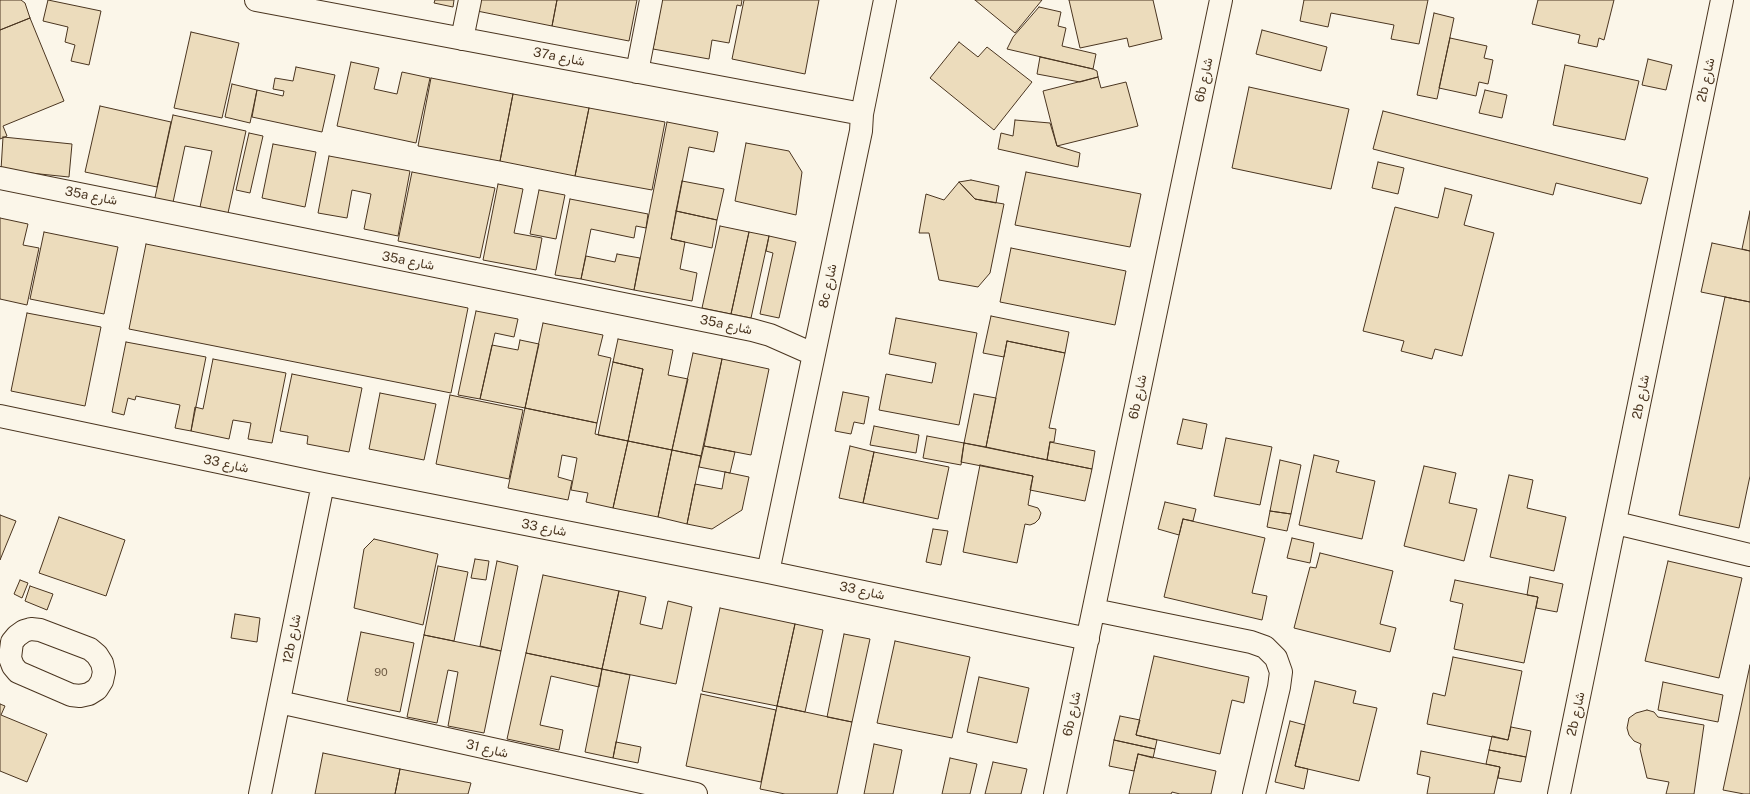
<!DOCTYPE html>
<html>
<head>
<meta charset="utf-8">
<style>
	body { margin:0 }
	canvas { display:block; background:#fbf6e9 }
</style>
</head>
<body>
<canvas width="1750" height="794"></canvas>
<script>
const c = document.querySelector('canvas').getContext('2d');
c.lineJoin = 'round';
function fillPath(path, color) { c.fillStyle = color; c.fill(path, 'evenodd'); }
const poly = rows => new Path2D(rows.map(r => 'M' + r).join(''));
function stroke(path, color, width, dash) { c.strokeStyle = color; c.lineWidth = width; c.lineCap = dash ? 'butt' : 'round'; c.setLineDash(dash || []); c.stroke(path); }
function write(font, color, halo, rows, align = 'center') {
  c.font = font + ' "Public Sans",Vazirmatn,sans-serif'; c.lineWidth = 3; c.setLineDash([]); c.textBaseline = 'middle'; c.strokeStyle = halo; c.fillStyle = color; for (const [text, x, y, turn = 0] of rows) {
    c.save(); c.translate(x, y); c.rotate((+turn || 0) * Math.PI / 180); c.textAlign = isNaN(turn) ? turn : align; if (halo) c.strokeText(text, 0, 0); c.fillText(text, 0, 0); c.restore();
  }
}
const building = poly([
	[0,0,21,0,25,3,30,18,0,30,0,0],
	[48,0,101,11,89,65,71,61,75,45,65,42,68,27,43,21,48,0],
	[435,0,454,0,453,7,434,3,435,0],
	[479,0,557,0,552,26,477,11,479,0],
	[557,0,637,0,629,41,552,26,557,0],
	[662,0,742,0,741,6,737,5,729,43,712,40,709,59,653,49,662,0],
	[744,0,819,0,805,74,732,59,744,0],
	[975,0,1042,0,1015,33,975,0],
	[1069,0,1153,0,1162,39,1129,47,1127,38,1080,48,1069,0],
	[1304,0,1428,0,1419,44,1391,39,1394,25,1331,13,1328,27,1300,21,1304,0],
	[1538,0,1614,0,1604,40,1599,38,1597,47,1578,43,1580,35,1532,24,1538,0],
	[1039,7,1061,12,1058,26,1066,28,1062,46,1096,54,1093,69,1007,49,1013,37,1039,7],
	[1434,13,1454,18,1437,99,1417,95,1434,13],
	[30,18,64,101,3,126,7,136,0,139,0,30,30,18],
	[1262,30,1327,47,1321,71,1256,54,1262,30],
	[191,32,239,43,222,118,174,108,191,32],
	[1450,38,1487,46,1484,58,1493,60,1488,84,1479,82,1476,96,1439,88,1450,38],
	[959,42,978,57,987,47,1032,82,994,130,930,78,959,42],
	[1040,57,1093,69,1097,71,1098,77,1080,82,1037,74,1040,57],
	[1648,59,1672,65,1666,90,1642,85,1648,59],
	[351,62,379,68,374,89,397,94,402,72,430,78,416,143,337,126,351,62],
	[1565,65,1639,81,1625,140,1553,125,1565,65],
	[296,67,335,75,322,132,252,117,257,90,283,96,284,91,273,89,275,78,293,81,296,67],
	[1098,77,1101,88,1126,82,1138,126,1057,146,1043,91,1098,77],
	[431,78,513,94,500,161,418,146,431,78],
	[232,84,257,90,250,123,225,117,232,84],
	[1249,87,1349,109,1331,189,1232,168,1249,87],
	[1485,90,1507,95,1502,118,1479,113,1485,90],
	[513,94,589,108,575,176,500,161,513,94],
	[100,106,171,122,157,187,85,172,100,106],
	[589,108,665,122,652,190,575,176,589,108],
	[1383,111,1648,178,1641,204,1556,183,1553,195,1373,149,1383,111],
	[173,115,246,131,228,213,200,207,212,151,185,146,172,207,154,202,173,115],
	[1015,120,1050,123,1057,146,1080,153,1078,167,998,149,1001,133,1013,136,1015,120],
	[667,122,718,132,714,152,689,147,671,239,685,242,680,269,697,273,692,301,634,290,667,122],
	[249,133,263,136,250,193,236,190,249,133],
	[3,137,72,144,69,177,1,170,3,137],
	[746,143,789,151,802,172,796,215,735,201,746,143],
	[273,144,316,152,305,207,262,198,273,144],
	[329,156,410,171,398,236,364,229,371,194,352,190,347,218,318,213,329,156],
	[1378,162,1404,168,1398,194,1372,188,1378,162],
	[412,172,495,188,480,258,398,241,412,172],
	[1026,172,1141,194,1130,247,1015,225,1026,172],
	[971,180,999,186,996,203,975,199,959,182,971,180],
	[682,181,724,189,717,220,676,211,682,181],
	[959,182,975,199,1004,204,990,273,978,287,939,280,929,233,919,233,926,194,944,200,959,182],
	[498,184,523,189,514,233,542,238,536,270,483,260,498,184],
	[1445,188,1472,195,1464,225,1494,233,1462,356,1435,349,1432,359,1401,351,1404,341,1363,331,1395,207,1438,218,1445,188],
	[539,190,565,195,556,239,530,234,539,190],
	[570,199,648,214,646,228,636,226,634,238,591,229,581,279,555,275,570,199],
	[676,211,717,220,712,248,671,239,676,211],
	[1750,211,1750,251,1742,249,1750,211],
	[0,218,28,224,23,245,39,248,27,305,0,299,0,218],
	[720,226,749,232,731,314,702,308,720,226],
	[44,232,118,247,104,314,30,299,44,232],
	[749,232,769,236,751,318,731,314,749,232],
	[769,236,796,242,779,318,760,314,773,253,766,251,769,236],
	[1712,243,1750,251,1750,302,1701,292,1712,243],
	[146,244,468,308,451,393,129,329,146,244],
	[1011,248,1126,271,1115,325,1000,302,1011,248],
	[617,254,640,258,634,290,581,279,586,256,615,262,617,254],
	[1725,297,1750,302,1750,476,1739,528,1679,515,1725,297],
	[476,311,518,319,514,337,495,333,480,399,458,395,476,311],
	[27,313,101,327,85,406,11,391,27,313],
	[991,316,1069,332,1065,353,1007,341,1004,357,983,353,991,316],
	[896,318,977,333,959,425,879,410,886,374,932,383,936,363,889,354,896,318],
	[543,323,603,335,598,355,611,358,597,423,525,408,543,323],
	[618,339,673,350,668,375,688,379,672,450,628,441,643,369,613,362,618,339],
	[520,340,539,344,525,408,480,399,492,345,518,350,520,340],
	[1007,341,1065,353,1049,428,1056,429,1054,442,1050,442,1047,460,986,447,1007,341],
	[126,342,206,357,191,431,175,428,180,405,136,396,135,400,128,398,124,415,112,412,126,342],
	[693,353,722,359,701,456,672,450,693,353],
	[213,359,286,373,272,443,248,439,251,423,233,420,229,439,191,431,195,407,203,409,213,359],
	[722,359,769,369,751,455,704,446,722,359],
	[613,362,643,369,628,441,598,435,613,362],
	[292,374,362,388,349,452,307,444,308,436,280,431,292,374],
	[843,392,869,397,864,424,854,422,851,434,835,431,843,392],
	[380,393,436,404,424,460,369,449,380,393],
	[974,394,996,398,986,447,964,443,974,394],
	[450,395,523,410,509,479,436,464,450,395],
	[525,408,597,423,595,434,628,441,613,508,586,502,588,493,571,490,577,458,562,455,558,477,572,481,568,500,508,488,525,408],
	[1183,419,1207,424,1202,449,1177,444,1183,419],
	[874,426,919,435,916,453,870,445,874,426],
	[927,436,964,443,961,465,923,458,927,436],
	[1226,438,1272,447,1260,505,1214,496,1226,438],
	[628,441,672,450,658,517,613,508,628,441],
	[1050,442,1095,451,1092,469,1047,460,1050,442],
	[964,443,1092,469,1085,501,1030,490,1033,476,961,462,964,443],
	[704,446,735,452,730,473,699,467,704,446],
	[850,446,874,452,863,503,839,498,850,446],
	[672,450,701,456,687,524,658,517,672,450],
	[874,452,949,467,938,519,863,503,874,452],
	[1314,455,1339,461,1336,472,1375,481,1362,539,1299,525,1314,455],
	[1280,460,1301,465,1291,514,1270,511,1280,460],
	[980,465,1033,476,1028,505,1038,508,1041,513,1039,519,1035,523,1030,525,1025,524,1017,563,963,552,980,465],
	[1424,466,1456,473,1449,503,1477,509,1464,561,1404,546,1424,466],
	[725,472,749,477,742,510,712,529,687,524,695,484,722,489,725,472],
	[1509,475,1533,480,1527,508,1566,517,1554,571,1490,557,1509,475],
	[1165,502,1196,509,1193,521,1183,519,1179,535,1158,529,1165,502],
	[1270,511,1291,514,1287,531,1267,527,1270,511],
	[0,515,16,521,0,560,0,515],
	[59,517,125,540,106,596,39,573,59,517],
	[1183,519,1265,538,1252,593,1267,596,1262,620,1164,597,1183,519],
	[933,529,948,531,941,565,926,562,933,529],
	[1292,538,1314,543,1310,563,1287,558,1292,538],
	[374,539,438,554,423,625,354,608,364,549,374,539],
	[1320,553,1393,571,1380,624,1396,628,1390,652,1294,628,1310,567,1316,568,1320,553],
	[475,559,489,561,486,580,471,578,475,559],
	[497,561,518,566,501,651,480,646,497,561],
	[1668,561,1742,578,1719,678,1645,661,1668,561],
	[438,566,468,572,454,641,424,635,438,566],
	[543,575,619,591,602,669,526,653,543,575],
	[1530,577,1563,584,1557,612,1536,608,1538,597,1527,595,1530,577],
	[20,580,28,583,22,598,14,594,20,580],
	[1455,580,1538,597,1524,663,1454,649,1463,604,1450,601,1455,580],
	[30,586,53,594,47,610,25,601,30,586],
	[619,591,646,597,640,624,662,629,668,601,692,607,676,684,602,669,619,591],
	[720,608,795,624,777,706,702,691,720,608],
	[235,614,260,618,257,642,231,638,235,614],
	[795,624,823,630,805,712,777,706,795,624],
	[361,632,414,643,400,712,347,701,361,632],
	[844,634,870,639,852,722,827,717,844,634],
	[424,635,501,651,484,733,448,726,458,672,448,670,437,723,407,717,424,635],
	[895,641,970,657,952,738,877,723,895,641],
	[526,653,602,669,599,687,551,676,540,725,563,730,559,750,507,739,526,653],
	[1154,656,1249,677,1244,703,1232,700,1220,754,1136,735,1154,656],
	[1453,657,1522,671,1508,740,1427,724,1433,693,1445,696,1453,657],
	[1750,665,1750,794,1744,794,1723,790,1750,665],
	[602,669,630,675,613,758,585,752,602,669],
	[979,677,1029,688,1017,743,967,732,979,677],
	[1315,681,1356,691,1353,703,1377,708,1359,781,1295,766,1315,681],
	[1663,682,1723,695,1718,722,1658,710,1663,682],
	[701,694,776,710,761,782,686,766,701,694],
	[0,704,5,706,1,715,47,734,27,782,0,771,0,704],
	[777,706,852,722,837,794,785,794,760,789,777,706],
	[1647,710,1654,712,1658,717,1704,725,1694,794,1666,794,1669,782,1647,778,1640,749,1641,744,1634,741,1629,735,1627,728,1629,718,1636,713,1647,710],
	[1120,716,1140,720,1136,735,1157,740,1155,749,1114,740,1120,716],
	[1290,721,1305,725,1295,766,1308,769,1304,789,1275,782,1290,721],
	[1511,727,1531,731,1526,757,1489,750,1492,736,1508,740,1511,727],
	[1114,740,1155,749,1153,758,1138,754,1134,771,1109,766,1114,740],
	[616,742,641,747,638,763,613,758,616,742],
	[874,744,902,750,893,794,864,794,874,744],
	[1489,750,1526,757,1521,782,1498,778,1500,767,1486,764,1489,750],
	[1421,751,1500,767,1494,794,1427,794,1430,777,1417,774,1421,751],
	[323,753,400,769,395,794,315,794,323,753],
	[1138,754,1216,771,1211,794,1180,794,1172,792,1171,794,1129,794,1138,754],
	[950,758,977,764,970,794,942,794,950,758],
	[993,762,1027,769,1021,794,985,794,993,762],
	[400,769,471,783,468,794,395,794,400,769]
]);
const minor = poly([
	[256,0,862,114],
	[462,39,470,0],
	[637,72,651,0],
	[0,178,752,330,770,335,813,354],
	[0,416,323,484,768,572,1088,639],
	[1616,523,1750,555],
	[768,572,861,131,862,114,885,0],
	[1094,610,1251,642,1265,647,1276,658,1281,672,1279,687,1254,794],
	[31,629,40,630,90,649,97,655,102,663,104,672,102,681,97,689,89,694,80,696,71,695,18,672,13,666,10,658,12,642,17,636,24,631,31,629],
	[279,702,696,794],
	[260,794,323,484],
	[1055,794,1221,0],
	[1559,794,1722,0]
]);
const numberNames = [
	["90",381,673]
];
const streetNames = [
	["37a شارع",559,57,11],
	["6b شارع",1204,80,-78],
	["2b شارع",1706,80,-78],
	["35a شارع",91,196,11],
	["35a شارع",408,261,11],
	["8c شارع",828,286,-78],
	["35a شارع",726,325,12],
	["6b شارع",1138,397,-78],
	["2b شارع",1641,397,-79],
	["شارع 33",226,464,12],
	["شارع 33",544,528,11],
	["شارع 33",862,591,12],
	["12b شارع",292,639,-79],
	["6b شارع",1072,714,-78],
	["2b شارع",1576,714,-78],
	["شارع 31",487,749,13]
];
fillPath(building, '#ecdcbc');
stroke(building, '#4a3520', 1);
stroke(minor, '#4a3520', 24);
stroke(minor, '#fbf6e9', 22);
write('11px', '#725f47', null, numberNames);
write('13px', '#4a3520', '#fbf6e9', streetNames);
</script>
</body>
</html>
